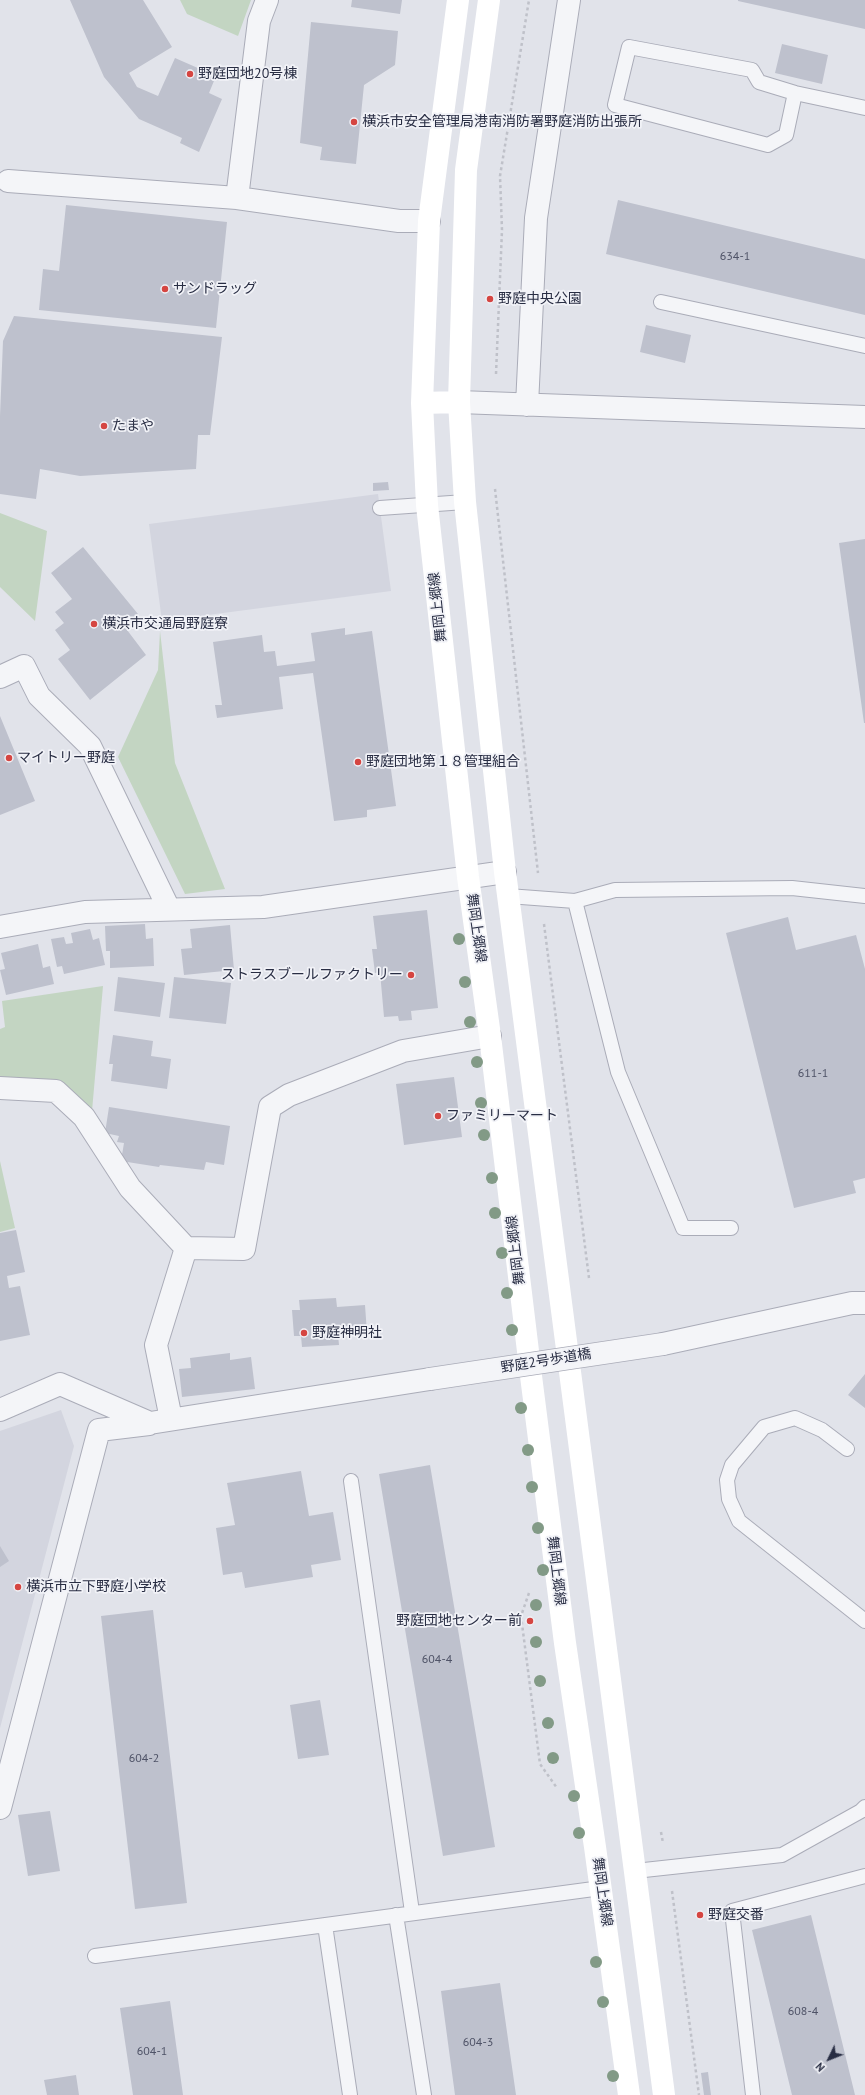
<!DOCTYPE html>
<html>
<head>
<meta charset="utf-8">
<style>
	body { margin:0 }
	#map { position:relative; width:865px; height:2095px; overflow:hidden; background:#e1e3ea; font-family:"PT Sans",sans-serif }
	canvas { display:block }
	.north { position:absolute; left:809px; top:2039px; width:40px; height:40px; -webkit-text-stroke:3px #f1f2f7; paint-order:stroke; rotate:227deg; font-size:11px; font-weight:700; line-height:16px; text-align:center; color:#282d43 }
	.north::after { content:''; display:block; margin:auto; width:14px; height:18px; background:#282d43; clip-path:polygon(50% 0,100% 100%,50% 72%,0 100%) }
</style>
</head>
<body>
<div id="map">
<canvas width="865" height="2095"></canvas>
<div class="north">N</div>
</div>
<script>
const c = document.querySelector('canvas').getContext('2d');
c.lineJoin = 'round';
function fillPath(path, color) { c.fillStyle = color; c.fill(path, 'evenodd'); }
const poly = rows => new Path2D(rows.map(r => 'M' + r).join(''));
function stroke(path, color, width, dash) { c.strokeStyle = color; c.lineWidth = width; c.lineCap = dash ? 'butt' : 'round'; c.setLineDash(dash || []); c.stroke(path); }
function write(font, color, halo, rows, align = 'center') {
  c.font = font + ' "PT Sans","Noto Sans JP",sans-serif'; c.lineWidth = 3.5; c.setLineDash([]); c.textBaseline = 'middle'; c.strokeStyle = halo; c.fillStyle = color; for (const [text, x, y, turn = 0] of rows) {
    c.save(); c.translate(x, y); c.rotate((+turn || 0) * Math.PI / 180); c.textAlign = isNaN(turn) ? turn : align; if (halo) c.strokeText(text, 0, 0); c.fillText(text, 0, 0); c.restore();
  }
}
const built = poly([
	[378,494,391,591,162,621,149,524],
	[61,1410,74,1446,0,1728,0,1431]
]);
const green = poly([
	[180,0,251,0,238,36,187,14],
	[0,513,47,531,35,621,0,587],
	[160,631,175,763,225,889,185,894,118,757,158,670],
	[103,986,92,1111,0,1084,0,1029,5,1027,2,1001],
	[0,1161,15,1228,0,1232]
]);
const building = poly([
	[70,0,143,0,172,47,129,73,137,87,158,96,175,58,216,76,209,93,222,99,199,152,180,143,182,138,139,119,104,77],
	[352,0,402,0,400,14,351,7],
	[738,0,865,0,865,29,738,1],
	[311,22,398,31,395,65,364,85,356,164,320,160,322,147,300,143],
	[782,44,828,55,822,84,775,73],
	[618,200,865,259,865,315,606,254],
	[66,205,227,222,216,328,39,310,43,269,59,271],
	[14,316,222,337,210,435,198,435,196,469,80,476,40,469,36,499,0,494,0,416,3,341],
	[646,325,691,335,685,363,640,352],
	[388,482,389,490,373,491,373,483],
	[865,539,865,723,864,723,839,543],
	[83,547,138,614,124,626,146,655,90,700,58,659,70,650,55,630,64,623,55,612,72,599,51,573],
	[345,628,345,635,372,631,396,806,367,810,367,817,334,821,313,673,279,677,283,709,217,718,215,705,222,705,213,642,262,635,264,652,275,651,277,666,315,661,311,633],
	[0,716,35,801,0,815],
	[427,910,438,1008,411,1011,412,1020,399,1021,398,1016,384,1017,380,972,375,973,372,949,377,949,373,916],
	[788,917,796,950,856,935,865,969,865,1178,853,1181,856,1193,794,1208,726,933],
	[145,924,146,939,153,938,154,966,110,968,110,951,106,951,105,926],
	[230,925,234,970,184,975,181,949,192,948,190,929],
	[90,929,93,940,99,938,105,965,64,974,62,966,57,967,51,939,64,937,66,944,73,943,71,933],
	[38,944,43,968,50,966,54,984,6,995,0,970,5,969,1,953],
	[118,977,165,983,160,1017,114,1011],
	[174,977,231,983,226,1024,169,1018],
	[113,1035,153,1041,151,1056,171,1059,167,1089,111,1081,113,1064,109,1064],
	[454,1077,462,1137,404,1145,396,1084],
	[109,1107,230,1126,224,1165,206,1162,204,1170,160,1165,159,1167,121,1161,124,1143,117,1142,119,1136,105,1133],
	[16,1230,25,1272,7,1276,9,1288,20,1286,30,1335,0,1341,0,1233],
	[336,1298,337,1307,365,1305,367,1333,338,1335,339,1345,302,1347,301,1336,294,1336,292,1310,300,1310,299,1300],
	[230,1353,230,1360,251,1357,255,1389,182,1397,179,1369,191,1368,190,1358],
	[865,1374,865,1408,848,1395],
	[430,1465,495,1847,443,1856,379,1474],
	[301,1471,309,1516,333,1512,341,1560,311,1565,313,1577,245,1588,242,1572,223,1575,216,1528,235,1525,227,1483],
	[0,1546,9,1561,0,1567],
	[153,1610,187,1903,135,1909,101,1616],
	[320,1700,329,1755,298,1759,290,1705],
	[50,1811,60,1871,28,1876,18,1815],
	[811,1915,855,2095,792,2095,752,1930],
	[500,1983,516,2095,455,2095,441,1991],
	[170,2001,183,2095,133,2095,120,2008],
	[708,2072,711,2095,704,2095,701,2073],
	[76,2075,79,2095,47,2095,44,2080]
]);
const path = poly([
	[496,374,502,230,500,176,529,0],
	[495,489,538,873],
	[544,924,589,1278],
	[529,1593,521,1616,540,1764,557,1788],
	[661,1832,663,1843],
	[672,1891,699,2095]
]);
const lane = poly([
	[795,93,786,135,768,145,615,105,629,47,752,70,759,82,795,93,865,108],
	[661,302,865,346],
	[380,508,465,502],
	[508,896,575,901,618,1072,683,1228,731,1228],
	[575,901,615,890,792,888,865,896],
	[847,1449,822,1430,795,1418,764,1427,732,1465,727,1480,729,1499,739,1521,865,1621],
	[351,1481,412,1912],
	[635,1871,782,1855,861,1811,865,1807],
	[396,1915,424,2095],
	[325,1925,350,2095],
	[95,1956,601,1888],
	[753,2095,732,1911,865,1876]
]);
const street = poly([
	[8,181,237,198,399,221,429,221],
	[237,198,259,21,267,0],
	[459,402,865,417],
	[527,405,536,218,569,0],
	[0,677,24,666,39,696,90,746,169,909],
	[0,927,85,912,263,907,505,872],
	[0,1088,56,1091,84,1117,130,1188,186,1248],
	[663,1344,852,1303,865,1303],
	[0,1410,60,1384,150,1423,430,1379],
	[171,1419,156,1345,186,1248,244,1249,270,1107,289,1095,403,1051,490,1036],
	[0,1808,99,1430,149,1424]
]);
const secondary = poly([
	[458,0,429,221,422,403,427,505,468,877,490,1036,531,1376,565,1643,595,1847,629,2095],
	[489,0,466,170,459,402,465,502,505,872,664,2095],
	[422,403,459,402]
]);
const streetBridge = poly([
	[430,1379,663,1344]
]);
const trees = [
	[459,939],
	[465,982],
	[470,1022],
	[477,1062],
	[481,1103],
	[484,1135],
	[492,1178],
	[495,1213],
	[502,1253],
	[507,1293],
	[512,1330],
	[521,1408],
	[528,1450],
	[532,1487],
	[538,1528],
	[543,1570],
	[536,1605],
	[536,1642],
	[540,1681],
	[548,1723],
	[553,1758],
	[574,1796],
	[579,1833],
	[596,1962],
	[603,2002],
	[613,2076]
];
const markers = [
	[190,74,4,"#d54541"],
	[354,122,4,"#d54541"],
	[165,289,4,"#d54541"],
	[490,299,4,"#d54541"],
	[104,426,4,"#d54541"],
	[94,624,4,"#d54541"],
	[9,758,4,"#d54541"],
	[358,762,4,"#d54541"],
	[411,975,4,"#d54541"],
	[438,1116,4,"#d54541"],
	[304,1333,4,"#d54541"],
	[18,1587,4,"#d54541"],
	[530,1621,4,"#d54541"],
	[700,1915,4,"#d54541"]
];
const numberNames = [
	["634-1",735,257],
	["611-1",813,1074],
	["604-4",437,1660],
	["604-2",144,1759],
	["608-4",803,2012],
	["604-3",478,2043],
	["604-1",152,2052]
];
const poiNames = [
	["野庭団地20号棟",198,74],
	["横浜市安全管理局港南消防署野庭消防出張所",362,122],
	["サンドラッグ",173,289],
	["野庭中央公園",498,299],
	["たまや",112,426],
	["横浜市交通局野庭寮",102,624],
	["マイトリー野庭",17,758],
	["野庭団地第１８管理組合",366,762],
	["ストラスブールファクトリー",403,975,"right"],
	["ファミリーマート",446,1116],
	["野庭神明社",312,1333],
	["横浜市立下野庭小学校",26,1587],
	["野庭団地センター前",522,1621,"right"],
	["野庭交番",708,1915]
];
const streetNames = [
	["舞岡上郷線",438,607,-96],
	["舞岡上郷線",476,928,82],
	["舞岡上郷線",516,1250,-97],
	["野庭2号歩道橋",546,1361,-9],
	["舞岡上郷線",556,1571,83],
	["舞岡上郷線",602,1892,82]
];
fillPath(built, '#d3d5df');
fillPath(green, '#c3d5c2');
fillPath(building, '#bec1cd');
stroke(lane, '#aaacb8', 16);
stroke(street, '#aaacb8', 24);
stroke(path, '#bfc1c9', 2.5, [3, 3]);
stroke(lane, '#f4f5f8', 14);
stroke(street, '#f4f5f8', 22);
stroke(secondary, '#fff', 22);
stroke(streetBridge, '#aaacb8', 24, []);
stroke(streetBridge, '#f4f5f8', 22);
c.fillStyle = '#829a86';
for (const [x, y] of trees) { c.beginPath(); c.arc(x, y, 6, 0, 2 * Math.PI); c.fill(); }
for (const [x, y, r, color] of markers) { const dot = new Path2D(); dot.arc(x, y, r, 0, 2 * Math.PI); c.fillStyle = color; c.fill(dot); stroke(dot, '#f1f2f7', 1.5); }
write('12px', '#4e5266', null, numberNames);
write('14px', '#282d43', '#f1f2f7', poiNames, 'left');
write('14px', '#282d43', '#f1f2f7', streetNames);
</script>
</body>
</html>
